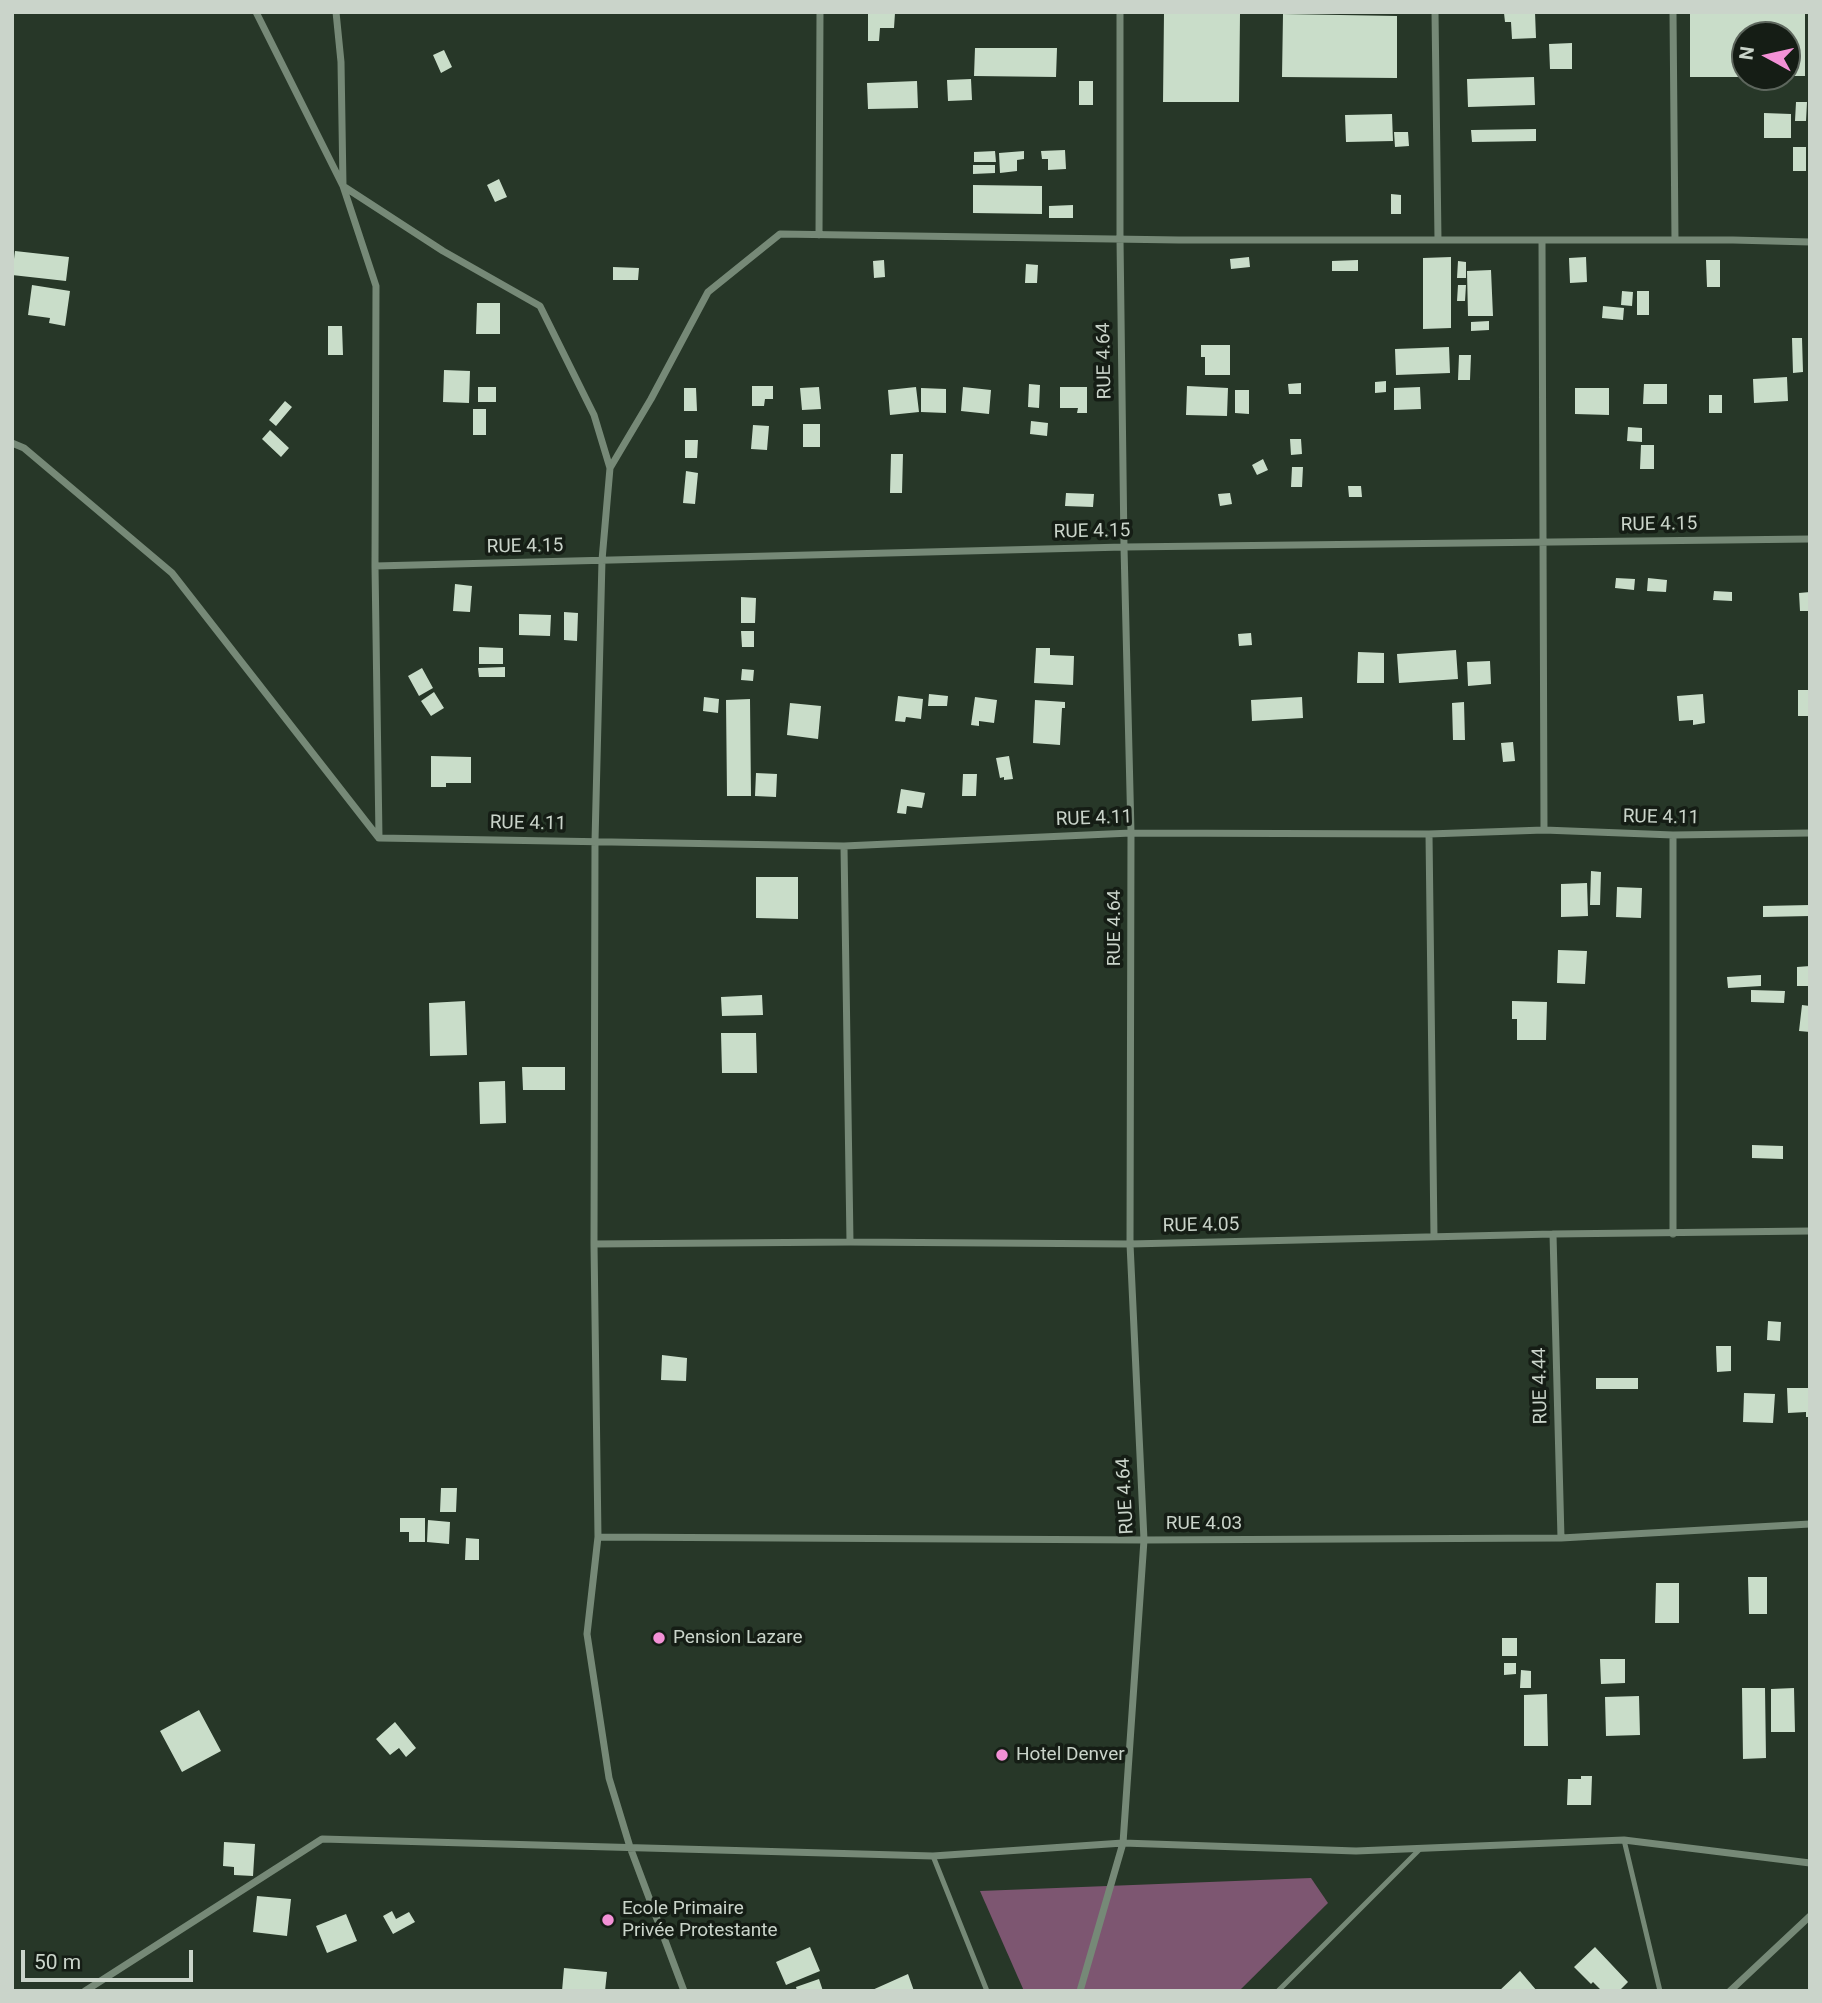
<!DOCTYPE html>
<html>
<head>
<meta charset="utf-8">
<style>
	body { margin:0 }
	#map { position:relative; width:1822px; height:2003px; overflow:hidden; background:#273728; font-family:Roboto,sans-serif }
	canvas { display:block }
	.frame { position:absolute; inset:0; border:14px solid #cad4ca; pointer-events:none }
	.north { position:absolute; left:1731px; top:21px; width:70px; height:70px; box-sizing:border-box; background:#151d15; border:2px solid #5d665d; border-radius:50%; rotate:278deg; font-size:19px; font-weight:700; line-height:28px; text-align:center; color:#cad4ca }
	.north::after { content:''; display:block; margin:auto; width:24px; height:32px; background:#f391d6; clip-path:polygon(50% 0,100% 100%,50% 72%,0 100%) }
	.scale { position:absolute; left:21px; top:1950px; width:172px; height:32px; box-sizing:border-box; border:4px solid #cad4ca; border-top:0; padding-left:9px; font-size:21px; line-height:24px; white-space:nowrap; color:#cad4ca; -webkit-text-stroke:5px #151d15; paint-order:stroke }
</style>
</head>
<body>
<div id="map">
<canvas width="1822" height="2003"></canvas>
<div class="frame"></div>
<div class="north">N</div>
<div class="scale">50 m</div>
</div>
<script>
const c = document.querySelector('canvas').getContext('2d');
c.lineJoin = 'round';
function fillPath(path, color) { c.fillStyle = color; c.fill(path, 'evenodd'); }
const poly = rows => new Path2D(rows.map(r => 'M' + r).join(''));
function stroke(path, color, width, dash) { c.strokeStyle = color; c.lineWidth = width; c.lineCap = dash ? 'butt' : 'round'; c.setLineDash(dash || []); c.stroke(path); }
function write(font, color, halo, rows, align = 'center') {
  c.font = font + ' Roboto,sans-serif'; c.lineWidth = 7; c.setLineDash([]); c.textBaseline = 'middle'; c.strokeStyle = halo; c.fillStyle = color; for (const [text, x, y, turn = 0] of rows) {
    c.save(); c.translate(x, y); c.rotate((+turn || 0) * Math.PI / 180); c.textAlign = isNaN(turn) ? turn : align; if (halo) c.strokeText(text, 0, 0); c.fillText(text, 0, 0); c.restore();
  }
}
const forest = poly([
	[1311,1878,1328,1903,1239,1991,1024,1991,980,1891]
]);
const building = poly([
	[1535,12,1536,38,1512,39,1511,22,1505,22,1504,13],
	[868,13,895,13,894,28,880,28,879,41,868,41],
	[1164,13,1240,14,1239,102,1163,102],
	[1805,13,1805,76,1787,76,1787,35,1745,35,1745,77,1690,77,1690,14],
	[1283,14,1397,16,1397,78,1282,77],
	[1572,43,1572,69,1550,69,1549,44],
	[975,48,1057,48,1056,77,974,76],
	[444,50,452,67,441,73,433,55],
	[1534,77,1535,105,1468,107,1467,79],
	[971,79,972,100,948,101,947,80],
	[917,81,918,108,868,109,867,83],
	[1079,81,1093,81,1093,105,1079,105],
	[1796,102,1807,102,1806,121,1795,121],
	[1764,113,1791,114,1791,138,1764,138],
	[1392,114,1393,141,1346,142,1345,115],
	[1536,129,1536,141,1472,142,1471,130],
	[1394,132,1408,132,1409,146,1395,147],
	[1793,147,1806,147,1806,171,1793,171],
	[1065,150,1066,169,1048,170,1048,159,1042,159,1041,151],
	[995,151,996,162,974,162,974,152],
	[1024,151,1024,159,1017,160,1017,171,1000,173,999,153],
	[973,165,995,165,995,173,973,174],
	[499,179,507,197,495,202,487,185],
	[973,185,1042,186,1042,214,973,213],
	[1391,194,1401,195,1401,214,1391,214],
	[1073,205,1073,218,1049,218,1049,206],
	[15,251,69,257,66,281,12,275],
	[1249,257,1250,267,1231,269,1230,259],
	[1451,257,1451,328,1423,329,1423,258],
	[1586,257,1587,282,1570,283,1569,258],
	[884,260,885,277,874,278,873,261],
	[1358,260,1358,271,1332,271,1332,261],
	[1706,260,1720,260,1720,287,1707,287],
	[1458,261,1466,262,1466,278,1457,278],
	[1026,264,1038,265,1037,283,1025,283],
	[613,267,639,268,638,280,613,280],
	[1491,270,1493,316,1468,316,1467,271],
	[32,285,70,291,65,326,49,323,50,318,28,315],
	[1458,285,1466,285,1465,301,1457,301],
	[1622,291,1633,292,1632,306,1621,305],
	[1637,291,1649,291,1649,315,1637,315],
	[477,303,500,303,500,334,476,334],
	[1603,306,1624,308,1623,320,1602,318],
	[1489,321,1489,330,1471,331,1471,322],
	[328,326,342,326,343,355,328,355],
	[1792,338,1802,338,1803,372,1793,373],
	[1201,345,1230,345,1230,375,1205,375,1205,357,1201,357],
	[1449,347,1450,373,1396,375,1395,349],
	[1459,355,1471,355,1470,380,1458,380],
	[444,370,470,371,469,403,443,402],
	[1787,377,1788,401,1754,403,1753,379],
	[1386,381,1386,392,1375,393,1375,382],
	[1301,383,1301,394,1289,394,1288,384],
	[1029,384,1040,385,1039,408,1028,407],
	[1644,384,1667,384,1667,404,1643,404],
	[752,386,773,386,773,399,765,399,764,406,752,406],
	[1187,386,1228,388,1227,416,1186,415],
	[478,387,496,387,496,402,478,402],
	[819,387,821,409,802,410,800,388],
	[916,387,919,412,890,415,888,390],
	[963,387,991,390,989,414,961,411],
	[1060,387,1087,387,1087,413,1077,413,1078,408,1060,408],
	[1420,387,1421,409,1394,410,1394,388],
	[684,388,696,388,697,411,684,411],
	[921,388,946,389,946,413,921,412],
	[1575,388,1609,388,1609,415,1575,414],
	[1235,390,1249,390,1249,414,1235,413],
	[1709,395,1722,395,1722,413,1709,413],
	[285,401,292,407,276,426,269,420],
	[473,409,486,409,486,435,473,435],
	[1031,421,1048,423,1047,436,1030,434],
	[803,424,820,424,820,447,803,447],
	[753,425,769,426,767,450,751,449],
	[1628,427,1642,428,1642,442,1627,441],
	[270,430,289,448,281,457,262,439],
	[1290,439,1301,439,1302,454,1291,455],
	[685,440,698,440,697,458,685,458],
	[1641,445,1654,445,1654,469,1640,469],
	[891,454,903,454,902,493,890,493],
	[1263,459,1268,470,1257,475,1252,465],
	[1292,467,1303,467,1302,487,1291,487],
	[686,471,698,473,695,504,683,503],
	[1348,486,1361,486,1362,497,1349,497],
	[1066,493,1094,494,1093,507,1065,506],
	[1230,493,1232,504,1220,506,1218,494],
	[1616,578,1635,579,1634,590,1615,588],
	[1648,578,1667,580,1666,592,1647,591],
	[455,584,472,586,470,612,453,611],
	[1714,591,1732,592,1732,601,1713,600],
	[1810,592,1810,611,1800,611,1799,593],
	[741,597,756,598,755,623,741,623],
	[564,612,578,613,577,641,564,640],
	[519,614,551,615,550,636,519,635],
	[741,631,754,631,754,647,742,647],
	[1251,633,1252,645,1239,646,1238,634],
	[479,647,503,648,503,664,479,664],
	[1036,648,1050,648,1050,655,1074,656,1073,685,1034,683],
	[1456,650,1458,679,1399,683,1397,654],
	[1358,652,1384,653,1384,683,1357,683],
	[1490,661,1491,684,1468,686,1467,662],
	[505,667,505,677,479,677,478,668],
	[422,668,433,688,419,696,408,676],
	[742,669,754,670,753,681,741,680],
	[1798,690,1810,690,1810,716,1798,716],
	[434,692,444,708,431,716,421,701],
	[929,694,948,696,947,706,928,706],
	[1703,694,1705,723,1693,725,1693,720,1679,721,1677,696],
	[898,696,923,699,921,719,906,717,905,722,895,721],
	[704,697,719,699,718,713,703,711],
	[975,697,997,700,994,723,979,721,979,726,971,725],
	[1302,697,1303,718,1252,721,1251,700],
	[750,699,751,796,727,796,726,700],
	[1035,700,1065,702,1065,708,1062,708,1060,745,1033,743],
	[1464,702,1465,740,1453,740,1452,703],
	[790,703,821,706,818,739,787,735],
	[1513,742,1515,761,1503,762,1501,743],
	[431,756,471,757,471,783,446,783,446,787,431,787],
	[1009,756,1013,779,1004,780,1004,777,1000,778,996,758],
	[756,773,777,774,776,797,755,796],
	[963,774,977,774,976,796,962,796],
	[901,789,925,793,922,808,907,806,906,814,897,813],
	[1591,871,1601,872,1600,905,1590,905],
	[756,877,798,877,798,919,756,918],
	[1587,883,1588,916,1561,917,1561,884],
	[1617,887,1642,888,1641,918,1616,917],
	[1810,905,1810,916,1763,917,1763,906],
	[1558,950,1587,951,1585,984,1557,983],
	[1810,966,1810,986,1797,986,1797,967],
	[1761,975,1761,986,1728,988,1727,977],
	[1751,990,1785,991,1784,1003,1751,1002],
	[762,995,763,1015,722,1016,721,997],
	[465,1001,467,1055,430,1056,429,1003],
	[1512,1001,1547,1002,1546,1040,1517,1040,1517,1019,1512,1019],
	[1802,1005,1810,1006,1810,1032,1799,1031],
	[721,1033,756,1033,757,1073,722,1073],
	[522,1067,565,1067,565,1090,523,1090],
	[505,1081,506,1123,480,1124,479,1082],
	[1752,1145,1783,1146,1783,1159,1752,1158],
	[1768,1321,1781,1322,1780,1341,1767,1340],
	[1716,1346,1731,1346,1731,1371,1717,1372],
	[662,1355,687,1358,686,1381,661,1380],
	[1596,1378,1638,1378,1638,1389,1596,1389],
	[1787,1388,1810,1388,1810,1417,1806,1417,1806,1412,1788,1413],
	[1744,1393,1775,1394,1773,1423,1743,1422],
	[441,1488,457,1488,456,1512,440,1512],
	[400,1518,425,1518,425,1542,409,1542,409,1532,400,1532],
	[428,1520,450,1522,449,1544,427,1542],
	[466,1538,479,1539,479,1560,465,1560],
	[1748,1577,1767,1577,1767,1614,1749,1614],
	[1656,1583,1679,1583,1679,1623,1655,1623],
	[1502,1638,1517,1638,1517,1656,1502,1656],
	[1600,1659,1625,1659,1625,1683,1601,1684],
	[1504,1663,1516,1663,1516,1674,1504,1675],
	[1521,1670,1531,1671,1531,1688,1520,1688],
	[1742,1688,1765,1688,1766,1758,1743,1759],
	[1794,1688,1795,1732,1771,1732,1771,1689],
	[1547,1694,1548,1746,1524,1746,1524,1695],
	[1639,1696,1640,1735,1606,1736,1605,1697],
	[199,1710,221,1751,182,1772,160,1731],
	[395,1722,416,1748,406,1757,399,1748,390,1755,376,1739],
	[1581,1776,1592,1776,1591,1805,1567,1805,1568,1779,1581,1779],
	[224,1842,255,1844,253,1876,234,1875,234,1867,223,1866],
	[257,1896,291,1899,287,1936,253,1932],
	[392,1911,396,1919,409,1912,415,1922,393,1934,383,1916],
	[346,1914,357,1941,327,1953,316,1926],
	[810,1947,820,1971,786,1985,776,1962],
	[1595,1947,1628,1982,1619,1991,1602,1991,1593,1982,1591,1984,1574,1967],
	[564,1968,607,1972,605,1991,562,1991],
	[1520,1971,1537,1991,1499,1991],
	[908,1974,914,1991,870,1991],
	[819,1979,823,1991,797,1991,796,1987]
]);
const lane = poly([
	[1624,1840,1660,1991],
	[933,1856,987,1991],
	[1278,1991,1420,1849]
]);
const street = poly([
	[256,12,343,186,376,286,375,566,379,838],
	[336,12,341,62,343,186,443,251,540,306,594,415,610,468,602,560,595,841,594,1244,598,1537,587,1634,609,1778,630,1847,684,1991],
	[1435,12,1438,240],
	[1673,12,1675,240],
	[819,235,820,12],
	[1542,241,1544,830],
	[12,443,24,448,172,573,378,837],
	[610,468,651,399,708,292,780,234,1179,240,1733,240,1810,242],
	[375,566,1124,547,1810,539],
	[1429,834,1434,1237],
	[1673,835,1673,1234],
	[379,838,844,846,1131,833,1429,834,1544,830,1673,835,1810,833],
	[844,846,850,1242],
	[1553,1234,1561,1538],
	[594,1244,850,1242,1130,1244,1553,1234,1810,1231],
	[598,1537,1144,1540,1561,1538,1810,1524],
	[85,1991,322,1839,933,1856,1123,1843,1356,1851,1624,1840,1810,1863],
	[1080,1991,1123,1843,1144,1540,1130,1244,1131,833,1124,547,1120,239,1120,12],
	[1730,1991,1810,1916]
]);
const markers = [
	[659,1638,7,"#f391d6"],
	[1002,1755,7,"#f391d6"],
	[608,1920,7,"#f391d6"]
];
const streetNames = [
	["RUE 4.64",1105,361,-91],
	["RUE 4.15",1659,525,-1],
	["RUE 4.15",1092,532,-1],
	["RUE 4.15",525,547,-1],
	["RUE 4.11",1661,818,1],
	["RUE 4.11",1094,819,-2],
	["RUE 4.11",528,824,1],
	["RUE 4.64",1115,928,-90],
	["RUE 4.05",1201,1226,-1],
	["RUE 4.44",1541,1386,-91],
	["RUE 4.64",1126,1496,-93],
	["RUE 4.03",1204,1524]
];
const poiNames = [
	["Pension Lazare",673,1638],
	["Hotel Denver",1016,1755],
	["Ecole Primaire",622,1909],
	["Privée Protestante",622,1931]
];
fillPath(forest, '#7d5671');
fillPath(building, '#c9ddc9');
stroke(lane, '#768977', 5);
stroke(street, '#768977', 7);
for (const [x, y, r, color] of markers) { const dot = new Path2D(); dot.arc(x, y, r, 0, 2 * Math.PI); c.fillStyle = color; c.fill(dot); stroke(dot, '#151d15', 2.5); }
write('19px', '#cad4ca', '#151d15', streetNames);
write('19px', '#cad4ca', '#151d15', poiNames, 'left');
</script>
</body>
</html>
